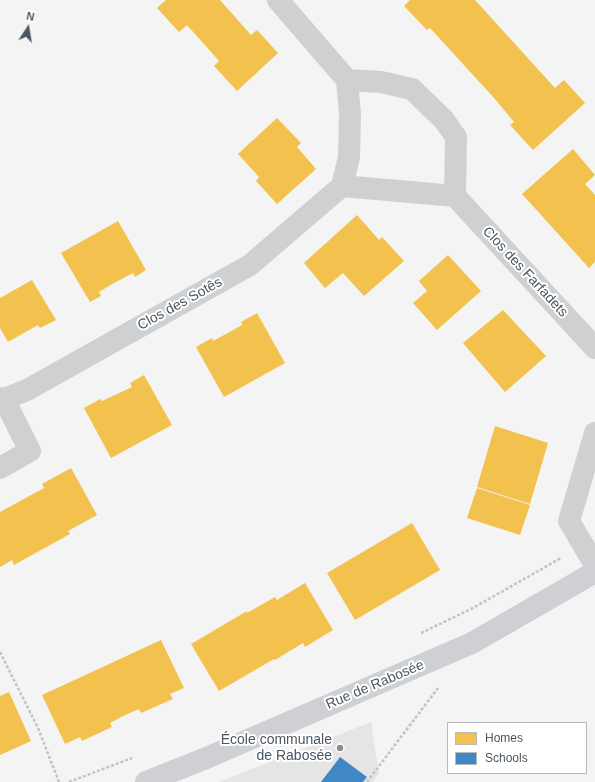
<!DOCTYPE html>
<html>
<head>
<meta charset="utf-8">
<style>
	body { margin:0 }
	#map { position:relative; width:595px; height:782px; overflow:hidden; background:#f4f4f4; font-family:Arial,sans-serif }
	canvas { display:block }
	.legend { position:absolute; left:447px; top:722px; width:140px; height:52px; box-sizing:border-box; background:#fff; border:1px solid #b7bbc0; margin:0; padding:5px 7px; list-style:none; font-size:12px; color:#4a5661 }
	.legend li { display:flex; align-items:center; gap:8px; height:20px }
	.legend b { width:20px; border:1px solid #b7bbc0 }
	.north { position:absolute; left:8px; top:8px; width:40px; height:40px; -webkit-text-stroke:3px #fff; paint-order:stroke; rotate:12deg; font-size:11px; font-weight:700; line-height:16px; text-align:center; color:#4a5661 }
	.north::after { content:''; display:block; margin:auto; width:14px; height:18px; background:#4a5661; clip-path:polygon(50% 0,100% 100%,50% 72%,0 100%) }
</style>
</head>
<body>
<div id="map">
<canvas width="595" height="782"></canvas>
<ul class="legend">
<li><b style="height:11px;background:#f2c14e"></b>Homes</li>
<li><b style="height:11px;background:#3f88c5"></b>Schools</li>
</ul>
<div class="north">N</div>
</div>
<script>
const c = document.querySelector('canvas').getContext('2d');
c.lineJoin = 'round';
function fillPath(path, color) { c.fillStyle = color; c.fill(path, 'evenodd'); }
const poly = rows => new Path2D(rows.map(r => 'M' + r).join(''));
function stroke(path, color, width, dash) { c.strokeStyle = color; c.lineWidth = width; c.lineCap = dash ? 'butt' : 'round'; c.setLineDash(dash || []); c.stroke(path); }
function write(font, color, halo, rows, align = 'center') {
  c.font = font + ' Arial,sans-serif'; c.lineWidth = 4; c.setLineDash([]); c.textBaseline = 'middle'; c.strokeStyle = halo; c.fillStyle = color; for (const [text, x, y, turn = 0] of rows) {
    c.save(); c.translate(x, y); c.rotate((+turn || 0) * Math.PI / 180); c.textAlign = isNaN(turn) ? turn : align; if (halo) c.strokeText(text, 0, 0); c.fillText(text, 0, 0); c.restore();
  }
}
const education = poly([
	[371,722,379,774,373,782,219,782]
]);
const homes = poly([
	[166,0,220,0,251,35,257,30,278,53,237,91,214,66,219,61,187,25,179,32,157,8],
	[410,0,475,0,555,88,564,80,585,103,533,150,510,125,514,122,495,99,430,28,427,30,404,6],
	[277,118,301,143,297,147,316,169,277,204,256,181,259,177,238,154],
	[573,149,595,175,585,184,595,195,595,262,589,268,522,194],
	[357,215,379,240,382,237,404,261,364,296,343,273,325,288,304,263],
	[118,221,146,270,135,277,133,273,114,283,99,292,101,296,90,302,61,253],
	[448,255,481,291,437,330,413,303,427,291,419,281],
	[32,280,56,320,40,328,38,325,8,342,0,328,0,298],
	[503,310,546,356,505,392,463,343],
	[257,313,285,363,224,397,196,347,212,338,213,341,226,334,242,325,241,322],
	[144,375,172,425,111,458,84,408,100,399,102,401,132,387,130,383],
	[495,426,548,443,530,504,477,487],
	[71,468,97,515,68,531,70,534,41,550,14,565,12,560,0,567,0,512,44,488,42,484],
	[477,488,530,505,520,535,467,518],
	[412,523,440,570,355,620,327,573],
	[305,583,333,630,305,647,303,643,275,660,274,659,219,691,191,644,247,611,247,613,275,597,277,600],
	[161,640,184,688,170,694,173,699,141,713,139,709,123,716,110,723,112,727,82,741,80,737,65,744,42,695],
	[9,692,31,741,0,755,0,696]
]);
const schools = poly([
	[340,757,367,777,363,782,321,782]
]);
const path = poly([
	[421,633,473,608,561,558],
	[0,652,38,728,59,782],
	[69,782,132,758],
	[367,782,438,688]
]);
const street = poly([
	[278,0,347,80,381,82,412,89,444,120,456,137,455,196,595,348],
	[347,80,350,114,349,157,342,186,455,196],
	[0,398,4,399,27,390,250,265,342,186],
	[595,433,569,521,595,565],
	[0,468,30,451,4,399]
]);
const secondary = poly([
	[146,782,204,759,472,643,595,572]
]);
const markers = [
	[340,748,4,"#868d94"]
];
const streetNames = [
	["Clos des Farfadets",525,272,47],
	["Clos des Sotês",180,304,-29],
	["Rue de Rabosée",375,685,-23]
];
const poiNames = [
	["École communale",332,740],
	["de Rabosée",332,756]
];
fillPath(education, '#e6e5e6');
fillPath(homes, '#f2c14e');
fillPath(schools, '#3f88c5');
stroke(path, '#bcc7c4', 2.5, [3, 2]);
stroke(street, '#ced0d2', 22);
stroke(secondary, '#ced0d4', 22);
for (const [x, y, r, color] of markers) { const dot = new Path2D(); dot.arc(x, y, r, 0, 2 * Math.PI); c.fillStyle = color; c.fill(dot); stroke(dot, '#fff', 1.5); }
write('14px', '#4a5661', '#fff', streetNames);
write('14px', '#4a5661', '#fff', poiNames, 'right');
</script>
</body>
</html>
